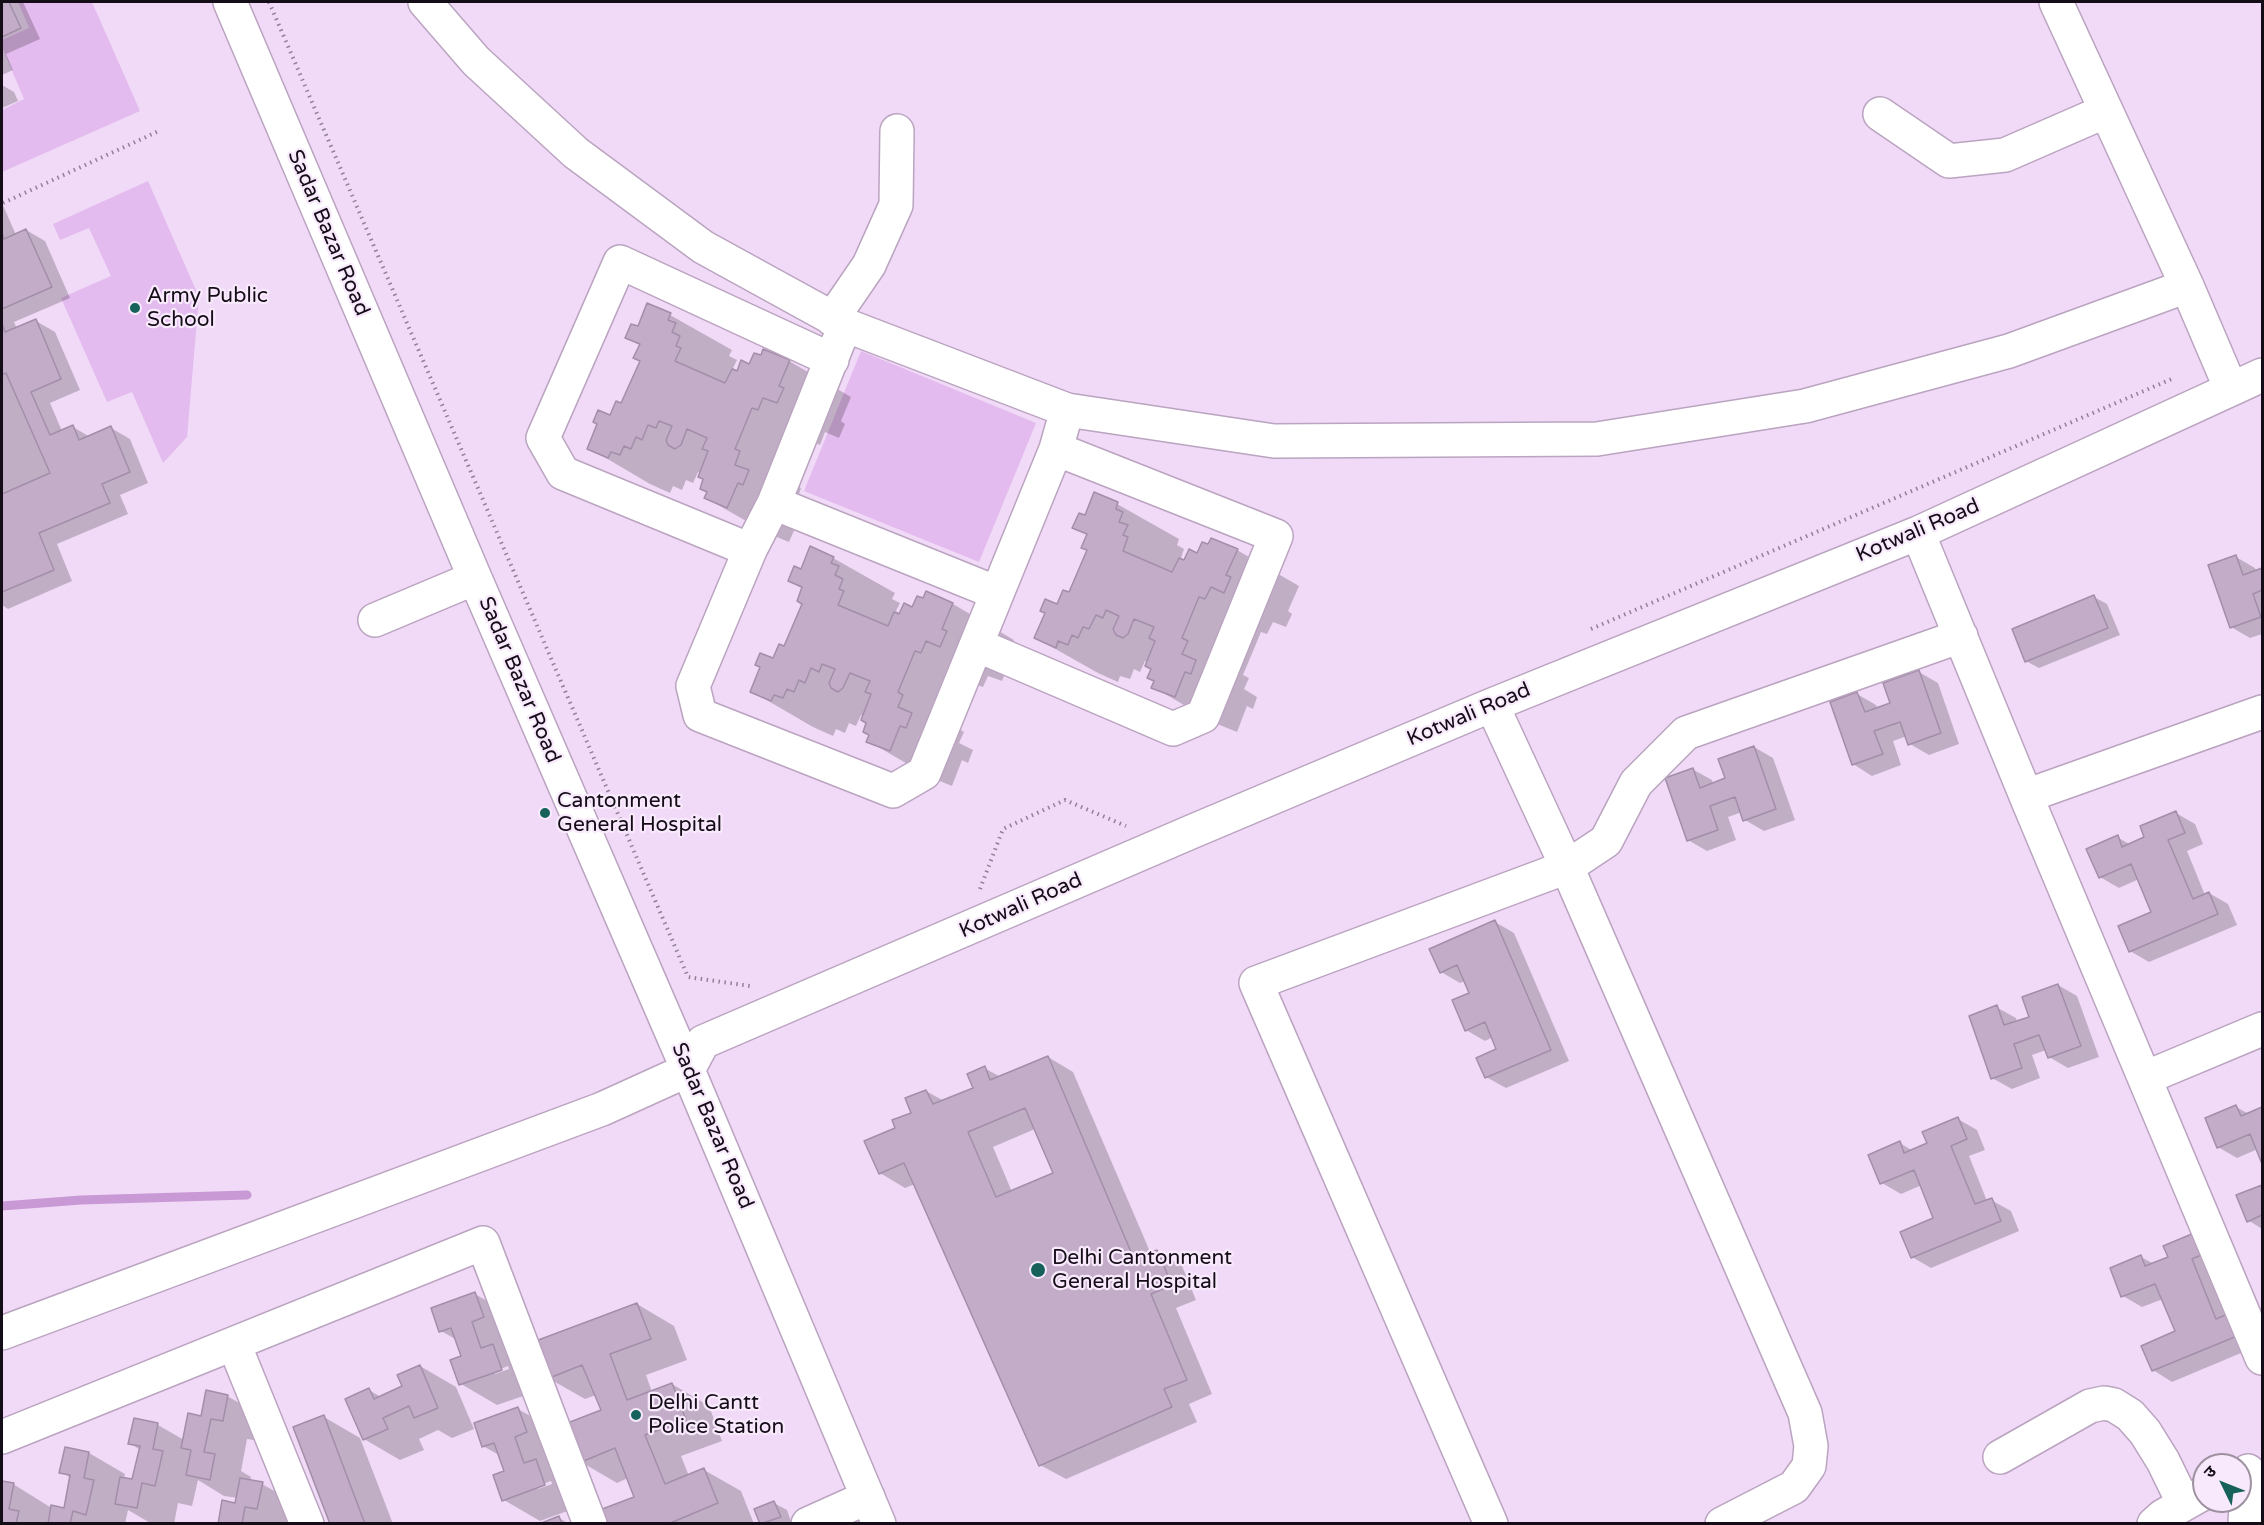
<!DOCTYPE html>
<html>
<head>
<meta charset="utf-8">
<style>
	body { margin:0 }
	#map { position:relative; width:2264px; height:1525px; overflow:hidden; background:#f1daf7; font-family:"Varela Round","Noto Sans Devanagari",sans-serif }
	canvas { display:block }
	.frame { position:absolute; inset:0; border:3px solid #140c16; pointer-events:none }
	.north { position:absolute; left:2192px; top:1453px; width:60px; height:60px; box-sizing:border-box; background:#f8eafc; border:2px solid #9d91a0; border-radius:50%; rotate:313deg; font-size:16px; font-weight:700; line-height:24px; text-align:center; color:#140c16 }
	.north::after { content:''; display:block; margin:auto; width:21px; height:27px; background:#16625b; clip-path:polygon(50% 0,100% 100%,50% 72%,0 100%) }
</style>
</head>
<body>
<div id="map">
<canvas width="2264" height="1525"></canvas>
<div class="frame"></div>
<div class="north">उ</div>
</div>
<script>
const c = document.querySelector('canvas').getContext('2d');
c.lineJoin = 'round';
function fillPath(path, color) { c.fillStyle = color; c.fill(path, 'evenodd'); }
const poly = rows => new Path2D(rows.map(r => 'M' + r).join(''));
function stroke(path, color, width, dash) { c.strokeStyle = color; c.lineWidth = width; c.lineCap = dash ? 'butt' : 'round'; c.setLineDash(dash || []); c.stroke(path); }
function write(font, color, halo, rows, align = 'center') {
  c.font = font + ' "Varela Round",sans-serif'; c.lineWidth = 4.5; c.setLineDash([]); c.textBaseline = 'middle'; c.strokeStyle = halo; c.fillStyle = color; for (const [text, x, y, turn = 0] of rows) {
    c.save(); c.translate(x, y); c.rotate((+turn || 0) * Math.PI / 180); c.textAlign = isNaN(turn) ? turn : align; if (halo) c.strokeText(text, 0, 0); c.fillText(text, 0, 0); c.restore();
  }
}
const green = poly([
	[18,2,92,2,140,111,2,172,2,110,24,99,2,47,2,40,29,28],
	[148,181,199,297,187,437,163,463,132,392,107,402,61,298,111,276,89,228,60,240,53,224],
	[861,351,1036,423,979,562,804,491]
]);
const shadow = poly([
	[2,2,23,2,40,39,6,54,13,70,2,75],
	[2,85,14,92,18,101,2,108],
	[2,203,16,235,26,230,45,241,70,298,14,322,17,329,36,321,55,332,80,390,50,403,62,431,73,427,90,437,111,428,130,439,148,483,120,495,128,514,57,544,72,581,8,609,2,605],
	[670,315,732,350,729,356,737,360,733,368,739,371,750,366,789,361,851,397,841,421,845,424,839,438,825,432,820,445,814,442,796,485,801,488,797,500,800,517,789,542,767,533,706,498,708,492,701,473,698,472,693,483,686,480,682,490,673,486,670,493,650,484,589,448,611,417,622,405,641,361,641,346,627,338,639,328],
	[1117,504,1179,539,1177,545,1184,549,1181,558,1186,561,1198,555,1237,550,1299,586,1288,611,1292,614,1286,627,1273,622,1267,634,1261,632,1243,675,1249,678,1244,689,1257,697,1253,709,1247,706,1237,732,1215,723,1153,687,1156,681,1149,662,1145,661,1140,672,1134,669,1130,679,1120,676,1118,682,1098,673,1036,638,1058,606,1070,594,1088,550,1088,535,1074,527,1086,517],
	[2236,557,2255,568,2256,572,2262,569,2262,634,2250,638,2231,627],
	[833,558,895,593,892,599,900,603,896,611,901,614,913,609,953,604,1014,640,1003,666,1007,668,1002,681,988,676,983,687,977,685,959,729,964,732,959,743,973,750,968,763,962,760,952,786,930,777,868,741,871,735,864,716,861,715,856,726,849,723,845,733,836,729,833,736,813,727,751,691,773,660,785,648,804,604,803,589,789,581,801,571],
	[2094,597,2107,604,2120,635,2039,668,2026,661],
	[1919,672,1938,683,1959,744,1929,755,1910,744,1907,736,1893,741,1901,765,1872,776,1853,764,1857,694,1876,705,1878,709,1892,704],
	[1754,747,1773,758,1795,820,1764,831,1745,820,1742,812,1728,817,1736,840,1707,851,1688,840,1692,769,1712,780,1713,784,1727,779],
	[2176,813,2195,824,2203,844,2187,851,2205,895,2209,893,2228,904,2237,925,2149,962,2130,951,2153,913,2139,879,2119,888,2100,877,2117,837,2131,845,2146,838],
	[1495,922,1514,933,1569,1061,1506,1088,1486,1077,1478,1059,1498,1049,1493,1037,1485,1041,1466,1030,1471,994,1465,981,1460,983,1441,972],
	[2058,985,2077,996,2099,1057,2068,1068,2049,1057,2046,1050,2032,1055,2040,1078,2012,1089,1992,1078,1996,1007,2016,1018,2017,1022,2031,1018],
	[1048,1057,1073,1072,1151,1254,1157,1252,1182,1266,1196,1300,1176,1308,1212,1394,1189,1404,1197,1422,1066,1479,1040,1465,915,1184,905,1188,880,1173,897,1129,913,1113,926,1091,944,1101,974,1089,984,1068,1001,1077],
	[1035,1129,1054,1174,1012,1192,993,1147],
	[2236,1107,2249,1114,2262,1109,2262,1160,2258,1149,2237,1158,2218,1147],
	[1958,1119,1977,1130,1985,1150,1969,1156,1987,1201,1991,1200,2011,1211,2019,1231,1931,1268,1912,1257,1935,1219,1922,1185,1901,1194,1882,1183,1900,1143,1913,1151,1929,1144],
	[2262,1186,2262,1229,2248,1220,2238,1196],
	[2199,1232,2260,1345,2172,1382,2153,1370,2177,1332,2163,1299,2142,1307,2123,1296,2141,1257,2154,1264,2170,1258],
	[475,1294,511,1315,538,1391,497,1405,461,1384,463,1357,457,1340,441,1331],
	[508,1366,509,1369,495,1374,495,1371],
	[637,1304,674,1326,687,1360,646,1375,652,1392,672,1384,709,1406,722,1441,681,1456,689,1476,704,1470,741,1491,754,1524,603,1524,636,1498,628,1478,617,1483,581,1462,603,1411,596,1395,585,1399,548,1378],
	[420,1366,456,1387,474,1429,452,1438,438,1430,419,1439,424,1450,400,1460,364,1439,369,1390,381,1397,404,1387],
	[227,1396,264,1417,259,1441,247,1439,241,1471,251,1477,250,1481,262,1484,299,1505,295,1524,219,1524,237,1505,238,1498,224,1496,198,1480,192,1506,178,1503,174,1524,152,1524,128,1510,125,1524,2,1524,2,1482,13,1484,50,1507,65,1509,71,1478,61,1472,66,1449,89,1453,125,1474,124,1479,134,1481,140,1450,130,1443,158,1425,184,1440,202,1417],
	[518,1409,555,1430,581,1506,540,1521,504,1500,506,1472,499,1455,483,1446],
	[551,1481,552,1484,538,1489,538,1486],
	[324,1417,360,1438,393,1524,331,1524],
	[774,1503,787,1510,792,1524,761,1524],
	[559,1518,570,1524,543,1524]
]);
const stream = poly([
	[2,1206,81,1200,247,1195]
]);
const building = poly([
	[2,2,9,2,21,28,2,37,2,2],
	[2,2,9,2,21,28,2,37,2,2],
	[2,2,9,2,21,28,2,37,2,2],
	[26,229,52,287,2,309,2,233,4,239,26,229],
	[26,229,52,287,2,309,2,233,4,239,26,229],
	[26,229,52,287,2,309,2,233,4,239,26,229],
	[647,303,671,313,668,320,676,323,672,332,680,336,676,346,681,348,675,361,725,383,732,369,737,371,741,360,749,364,754,353,761,355,763,349,790,360,779,386,784,388,777,403,763,398,758,410,752,408,735,449,740,451,735,465,749,470,743,485,738,483,727,508,704,498,707,492,700,489,703,479,698,477,708,451,702,449,707,438,687,429,681,445,675,449,668,445,666,440,672,426,659,421,656,428,648,425,642,440,636,437,631,449,624,446,620,455,611,452,608,458,587,449,597,424,593,422,598,410,610,415,616,401,621,403,640,361,633,358,640,344,625,338,631,324,638,326,647,303],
	[36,319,61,379,31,392,50,435,73,425,79,440,111,426,130,472,102,484,110,503,39,533,54,570,2,592,2,324,5,332,36,319],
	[36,319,61,379,31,392,50,435,73,425,79,440,111,426,130,472,102,484,110,503,39,533,54,570,2,592,2,324,5,332,36,319],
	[36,319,61,379,31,392,50,435,73,425,79,440,111,426,130,472,102,484,110,503,39,533,54,570,2,592,2,494,50,473,6,373,2,375,2,324,5,332,36,319],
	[1094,492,1118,502,1116,509,1123,512,1119,522,1128,525,1123,535,1128,537,1123,551,1172,572,1179,558,1184,560,1189,549,1197,553,1202,542,1208,544,1211,538,1238,549,1226,575,1231,577,1224,593,1211,587,1205,599,1199,597,1182,638,1188,641,1182,654,1196,660,1191,674,1185,672,1175,697,1151,688,1154,681,1147,678,1151,669,1145,666,1155,641,1149,638,1154,627,1134,619,1128,634,1123,638,1116,635,1113,629,1119,616,1106,610,1103,618,1096,615,1089,629,1083,627,1078,638,1072,635,1068,645,1058,641,1056,648,1034,638,1045,613,1040,611,1045,599,1057,604,1063,590,1069,592,1087,550,1081,548,1087,534,1072,528,1079,513,1085,515,1094,492],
	[810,546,834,557,831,563,839,566,835,575,843,579,839,589,844,591,838,605,888,626,894,612,899,614,904,603,912,607,917,596,923,598,926,591,953,603,942,629,947,631,940,647,926,641,921,653,915,651,898,692,903,695,898,707,912,713,906,728,900,726,890,751,866,742,869,735,863,732,866,723,861,720,871,694,865,692,870,681,850,673,843,688,838,692,831,688,829,683,835,669,822,664,819,672,811,668,805,683,799,680,794,692,787,689,783,698,774,695,771,701,750,692,760,667,755,665,760,653,773,658,779,644,784,646,802,604,797,601,802,587,788,581,794,566,801,569,810,546],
	[2236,555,2243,575,2262,568,2262,590,2253,594,2261,617,2230,628,2208,565,2236,555],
	[2094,595,2108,628,2025,662,2012,629,2094,595],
	[1919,670,1941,733,1908,745,1900,722,1874,731,1883,754,1852,765,1830,702,1857,692,1865,712,1890,703,1883,683,1919,670],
	[1754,746,1776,809,1743,821,1735,797,1710,806,1718,830,1687,841,1665,778,1693,768,1700,788,1725,778,1718,759,1754,746],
	[2176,811,2185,833,2168,840,2193,899,2209,892,2218,914,2129,952,2118,926,2151,912,2131,864,2099,878,2086,849,2118,835,2122,847,2144,837,2140,826,2176,811],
	[1495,920,1551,1050,1485,1078,1476,1058,1496,1049,1485,1022,1465,1031,1452,1000,1469,993,1457,965,1440,973,1429,949,1495,920],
	[2058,984,2081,1046,2048,1058,2039,1035,2014,1044,2022,1068,1991,1079,1969,1016,1997,1005,2004,1025,2029,1017,2022,997,2058,984],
	[1048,1056,1134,1259,1157,1250,1172,1285,1151,1294,1187,1380,1164,1389,1172,1407,1039,1466,904,1163,879,1174,864,1141,895,1128,892,1120,911,1113,905,1098,926,1090,933,1104,973,1088,967,1074,985,1066,990,1080,1048,1056],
	[1025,1108,1053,1173,996,1197,968,1132,1025,1108],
	[2236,1105,2241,1116,2262,1107,2262,1164,2250,1134,2217,1148,2205,1118,2236,1105],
	[1958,1117,1967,1139,1951,1146,1975,1204,1992,1198,2001,1221,1911,1258,1900,1232,1933,1218,1914,1170,1880,1184,1868,1155,1900,1141,1904,1153,1927,1143,1922,1132,1958,1117],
	[2262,1185,2262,1215,2247,1222,2236,1195,2262,1185],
	[2199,1231,2208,1252,2192,1259,2216,1319,2232,1312,2242,1334,2152,1371,2141,1346,2175,1331,2155,1284,2121,1297,2110,1268,2141,1255,2145,1266,2168,1257,2163,1246,2199,1231],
	[475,1292,484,1317,472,1322,481,1348,493,1344,502,1370,459,1385,450,1360,461,1356,451,1328,439,1332,431,1308,475,1292],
	[637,1303,651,1339,610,1354,627,1400,672,1383,686,1420,645,1435,665,1484,704,1468,718,1503,668,1524,601,1524,597,1511,634,1497,615,1448,579,1463,565,1424,601,1410,582,1365,547,1379,533,1342,637,1303],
	[420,1365,438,1408,414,1418,409,1406,383,1418,388,1429,363,1440,345,1399,369,1388,374,1399,402,1386,397,1375,420,1365],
	[206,1390,228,1395,223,1421,211,1419,204,1452,215,1454,210,1480,186,1475,191,1450,181,1448,188,1413,201,1416,206,1390],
	[518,1407,527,1432,515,1437,524,1463,536,1459,545,1485,502,1501,493,1475,504,1471,494,1443,482,1447,474,1423,518,1407],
	[324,1415,365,1524,330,1524,293,1427,324,1415],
	[134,1418,158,1423,153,1449,163,1451,155,1486,142,1483,137,1508,115,1504,120,1477,132,1479,140,1446,128,1444,134,1418],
	[65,1447,89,1452,84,1478,94,1480,86,1515,73,1511,70,1524,48,1524,51,1505,64,1508,70,1475,59,1473,65,1447],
	[240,1478,263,1482,257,1509,245,1507,242,1524,218,1524,222,1500,235,1503,240,1478],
	[2,1481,14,1483,9,1509,19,1511,16,1524,2,1524,2,1481],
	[774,1501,781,1517,760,1524,754,1509,774,1501],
	[559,1516,562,1524,539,1524,559,1516]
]);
const path = poly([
	[269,2,688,977,750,986],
	[3,203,161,130],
	[1591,629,2174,378],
	[980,889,1003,829,1065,800,1126,826]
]);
const minor = poly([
	[230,2,475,578,688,1070,879,1524],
	[425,2,476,61,576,153,703,247,845,325,1067,410,1274,441,1597,439,1805,406,2009,351,2187,286],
	[2056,2,2187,286,2231,389],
	[1880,114,1949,161,2005,155,2106,111],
	[832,319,869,265,896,205,897,131],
	[845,325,774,503,750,550,693,686,700,715,893,791,924,773,1056,449,1067,410],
	[774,503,997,593],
	[1918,533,2026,796],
	[750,550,563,473,543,438,620,262,832,360],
	[375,620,475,578],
	[977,645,1173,729,1203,716,1276,536,1056,449],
	[1492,705,1567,867,1805,1413,1811,1446,1809,1466,1794,1487,1722,1524],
	[2262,712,2026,796,2262,1358],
	[688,1070,703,1042,1191,832,1492,705,1918,533,2262,375],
	[2145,1078,2262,1029],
	[2,1333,602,1109,688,1070],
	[234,1344,307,1524],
	[2,1437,483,1243,590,1524],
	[2000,1457,2090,1406,2104,1403,2114,1405,2130,1415,2145,1432,2163,1461,2184,1504],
	[808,1524,868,1497],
	[1491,1524,1256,983,1567,867,1606,841,1636,783,1686,733,1961,636],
	[2154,1524,2163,1516,2202,1494],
	[2245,1524,2248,1471]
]);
const markers = [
	[135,308,6,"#16625b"],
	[545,813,6,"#16625b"],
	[1038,1270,8,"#16625b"],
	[636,1415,6,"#16625b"]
];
const streetNames = [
	["Sadar Bazar Road",328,233,67],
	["Kotwali Road",1918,531,-23],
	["Sadar Bazar Road",519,680,67],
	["Kotwali Road",1469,715,-23],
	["Kotwali Road",1021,906,-24],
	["Sadar Bazar Road",712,1126,67]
];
const poiNames = [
	["Army Public",147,296],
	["School",147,320],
	["Cantonment",557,801],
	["General Hospital",557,825],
	["Delhi Cantonment",1052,1258],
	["General Hospital",1052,1282],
	["Delhi Cantt",648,1403],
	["Police Station",648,1427]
];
fillPath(green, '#e3bbee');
fillPath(shadow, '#0003');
stroke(stream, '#c899d4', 9);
fillPath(building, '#c2acc7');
stroke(building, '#a38ea9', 1.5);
stroke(minor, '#baa4c0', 36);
stroke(path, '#918196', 4, [1.5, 4.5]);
stroke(minor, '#fff', 33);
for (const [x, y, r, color] of markers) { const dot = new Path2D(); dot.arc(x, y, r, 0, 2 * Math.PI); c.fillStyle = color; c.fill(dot); stroke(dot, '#f8eafc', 2); }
write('21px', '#140c16', '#f8eafc', streetNames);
write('21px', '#140c16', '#f8eafc', poiNames, 'left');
</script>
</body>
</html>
